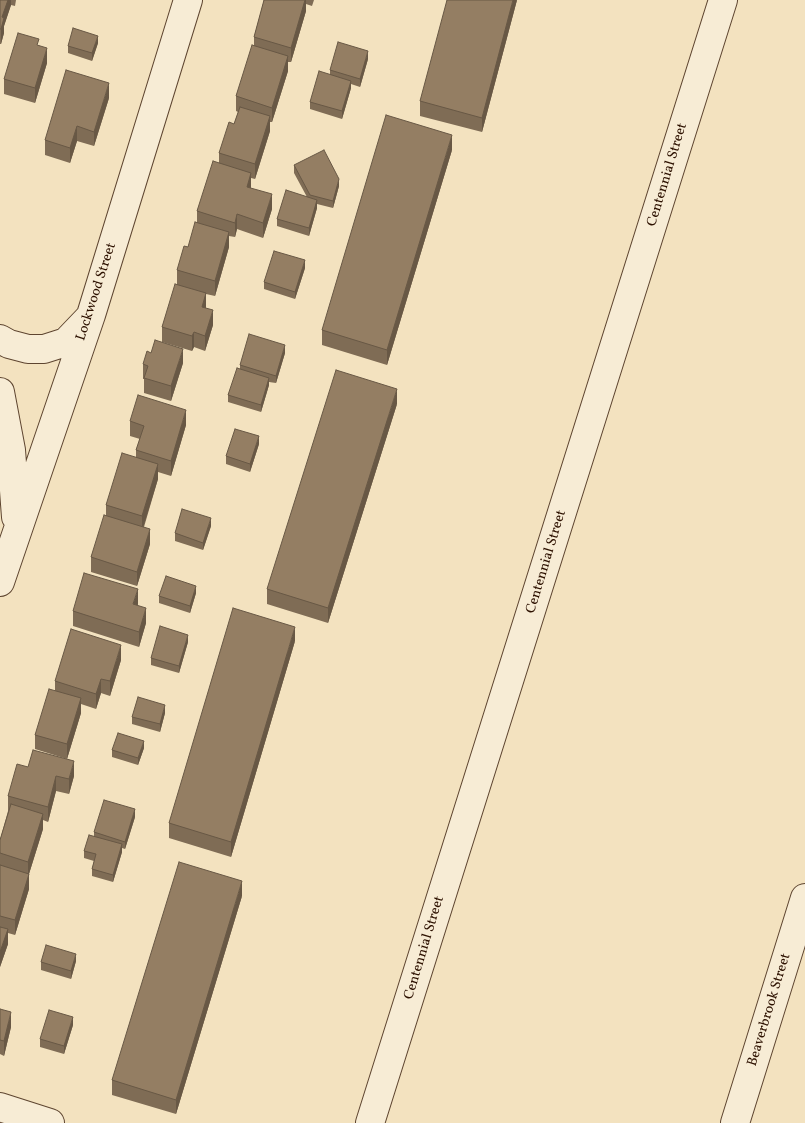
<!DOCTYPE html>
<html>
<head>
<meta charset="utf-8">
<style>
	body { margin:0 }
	canvas { display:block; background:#f3e2bf }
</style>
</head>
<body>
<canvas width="805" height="1123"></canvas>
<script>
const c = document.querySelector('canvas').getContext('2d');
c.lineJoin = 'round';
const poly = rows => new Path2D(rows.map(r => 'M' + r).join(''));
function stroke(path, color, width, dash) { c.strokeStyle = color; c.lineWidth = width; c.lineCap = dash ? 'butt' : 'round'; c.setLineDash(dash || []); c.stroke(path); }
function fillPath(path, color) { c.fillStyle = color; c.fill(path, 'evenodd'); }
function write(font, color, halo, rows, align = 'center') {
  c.font = font + ' Vollkorn,serif'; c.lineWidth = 4.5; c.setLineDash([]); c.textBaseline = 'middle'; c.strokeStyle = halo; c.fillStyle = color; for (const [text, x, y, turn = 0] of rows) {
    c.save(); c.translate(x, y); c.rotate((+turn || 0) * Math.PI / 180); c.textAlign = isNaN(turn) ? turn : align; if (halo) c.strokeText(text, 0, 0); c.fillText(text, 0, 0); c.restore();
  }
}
const minor = poly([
	[0,339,9,344,28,349,44,349,66,342,88,319],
	[0,392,11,450,16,517],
	[0,582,91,315,188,0],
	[0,1107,50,1123],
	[370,1123,723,0],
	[735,1123,805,898]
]);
const wall = poly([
	[0,0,16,0,15,6,11,5,4,26,4,33,1,44,0,44],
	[264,0,314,0,312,6,306,4,306,11,291,62,288,62,288,71,272,122,270,122,270,131,255,179,251,178,251,188,272,209,263,238,237,229,235,237,229,236,229,247,215,296,206,294,206,308,213,325,205,351,194,347,192,351,162,342,162,327,177,284,177,270,188,247,197,222,197,211,219,163,219,153,234,124,238,112,236,111,236,96,254,46,254,37],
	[517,0,482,132,420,116,420,101],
	[98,43,92,61,68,53,68,46],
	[39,45,47,63,35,103,4,94,4,79],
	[368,59,360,87,351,84,351,88,342,119,310,109,310,102,330,75,330,70],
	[109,98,94,146,77,141,70,163,45,155,45,140],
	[452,150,387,365,322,345,322,330],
	[294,165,339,186,333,208,317,204,317,208,309,236,277,226,277,219,307,197,294,173],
	[305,268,295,299,264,289,264,282],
	[285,353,276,383,269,382,269,385,261,412,228,402,228,395,240,369,240,365],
	[183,363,171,401,144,393,144,379,143,379,143,364],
	[397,404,328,623,267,604,267,589],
	[130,421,186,425,171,476,158,472,158,479,144,527,150,544,137,586,91,572,91,557,106,515,106,505,136,457,136,450,140,439,130,436],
	[259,444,250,472,226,464,226,456],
	[211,526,203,550,175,541,175,533],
	[196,593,190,613,159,603,159,596],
	[138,604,137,606,146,623,139,647,73,626,73,611],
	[295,641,231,857,169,838,169,823],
	[188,642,179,673,151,665,151,658],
	[121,660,110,696,101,693,96,709,81,704,81,713,67,759,35,749,35,735,55,690,55,681],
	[165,713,160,732,132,724,132,717],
	[144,748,138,765,112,757,112,750],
	[28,767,74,776,69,794,56,791,48,822,43,820,43,829,29,874,29,889,15,935,8,933,8,944,0,967,0,840,8,811,8,796],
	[135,817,125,849,122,848,122,852,113,882,92,876,92,869,94,861,84,858,84,851,94,836,94,832],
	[242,896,176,1114,112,1095,112,1080],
	[76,961,71,979,41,970,41,962],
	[0,1009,11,1027,4,1056,0,1054],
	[73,1025,64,1054,40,1047,40,1039]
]);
const shadedWall = poly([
	[8,0,11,0,11,5,4,26,4,33,1,44,1,29,2,17],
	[305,0,306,0,306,11,291,62,291,48],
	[513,0,517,0,482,132,482,118],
	[98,36,98,43,92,61,92,53],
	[47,48,47,63,35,103,35,88],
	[368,51,368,59,360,87,360,79],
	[288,56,288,71,272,122,272,108],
	[351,81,351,88,342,119,342,111],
	[109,83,109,98,94,146,94,132],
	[270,116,270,131,255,179,255,164],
	[77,126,77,141,70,163,70,148],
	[452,135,452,150,387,365,387,350],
	[251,173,251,188,247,187],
	[339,179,339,186,333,208,333,201],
	[272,194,272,209,263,238,263,223],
	[317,200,317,208,309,236,309,228],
	[237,214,237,229,235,237,235,223],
	[229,232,229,247,215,296,215,281],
	[305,260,305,268,295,299,295,292],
	[206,293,206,308,202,307],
	[213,310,213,325,205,351,205,336],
	[194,332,194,347,192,351,192,336],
	[285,345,285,353,276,383,276,376],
	[183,349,183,363,171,401,171,386],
	[269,378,269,385,261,412,261,405],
	[397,389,397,404,328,623,328,608],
	[186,410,186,425,171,476,171,461],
	[259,436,259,444,250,472,250,464],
	[158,464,158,479,142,531,142,516],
	[211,518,211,526,203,550,203,543],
	[150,529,150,544,137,586,137,572],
	[196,586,196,593,190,613,190,606],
	[138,589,138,604,133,619,133,604],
	[146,608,146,623,139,647,139,632],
	[295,627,295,641,231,857,231,842],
	[188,635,188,642,179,673,179,666],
	[121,645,121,660,110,696,110,681],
	[101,679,101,693,96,709,96,694],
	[81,698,81,713,67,759,67,744],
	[165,705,165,713,160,732,160,724],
	[144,741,144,748,138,765,138,758],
	[74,761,74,776,69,794,69,779],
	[56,776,56,791,48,822,48,807],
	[135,809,135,817,125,849,125,842],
	[43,814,43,829,28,877,28,862],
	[122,844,122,852,113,882,113,875],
	[29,874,29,889,15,935,15,920],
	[242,881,242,896,176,1114,176,1100],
	[8,929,8,944,0,967,0,952],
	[76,954,76,961,71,979,71,971],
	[11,1012,11,1027,4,1056,4,1041],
	[73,1017,73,1025,64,1054,64,1046]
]);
const building = poly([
	[0,0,8,0,2,17,4,18,1,29,0,29,0,0],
	[264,0,305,0,291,48,254,37,264,0],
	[447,0,513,0,482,118,420,101,447,0],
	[73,28,98,36,92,53,68,46,73,28],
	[18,33,39,39,37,45,47,48,35,88,4,79,18,33],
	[338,42,368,51,360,79,330,70,338,42],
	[252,45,288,56,272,108,236,96,252,45],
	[66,70,109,83,94,132,77,126,70,148,45,140,66,70],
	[319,71,351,81,342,111,310,102,319,71],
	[240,107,270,116,255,164,219,153,229,122,234,124,240,107],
	[386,115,452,135,387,350,322,330,386,115],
	[324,150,339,179,333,201,310,195,294,165,324,150],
	[213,161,251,173,247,187,272,194,263,223,237,214,235,223,197,211,213,161],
	[286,190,317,200,309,228,277,219,286,190],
	[195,222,229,232,215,281,177,270,184,246,188,247,195,222],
	[274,251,305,260,295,292,264,282,274,251],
	[175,284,206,293,202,307,213,310,205,336,194,332,192,336,162,327,175,284],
	[249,334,285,345,276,376,240,365,249,334],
	[155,340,183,349,171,386,144,378,148,366,143,364,147,351,151,353,155,340],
	[237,368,269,378,261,405,228,395,237,368],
	[336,370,397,389,328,608,267,589,336,370],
	[138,395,186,410,171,461,136,450,144,426,130,421,138,395],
	[235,429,259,436,250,464,226,456,235,429],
	[122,453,158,464,142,516,106,505,122,453],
	[182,509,211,518,203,543,175,533,182,509],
	[104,515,150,529,137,572,91,557,104,515],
	[84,573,138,589,133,604,146,608,139,632,73,611,84,573],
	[166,576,196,586,190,606,159,596,166,576],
	[233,608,295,627,231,842,169,823,233,608],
	[160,626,188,635,179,666,151,658,160,626],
	[71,629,121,645,110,681,101,679,96,694,55,681,71,629],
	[49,689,81,698,67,744,35,735,49,689],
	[138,697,165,705,160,724,132,717,138,697],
	[118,733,144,741,138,758,112,750,118,733],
	[33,750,74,761,69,779,56,776,48,807,8,796,17,764,28,767,33,750],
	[104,800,135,809,125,842,94,832,104,800],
	[11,804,43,814,28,862,0,853,0,840,11,804],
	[89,835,122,844,113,875,92,869,96,854,84,851,89,835],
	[179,862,242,881,176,1100,112,1080,179,862],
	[0,865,29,874,15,920,0,916,0,865],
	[0,927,8,929,0,952,0,927],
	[46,945,76,954,71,971,41,962,46,945],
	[0,1009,11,1012,4,1041,0,1040,0,1009],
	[49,1010,73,1017,64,1046,40,1039,49,1010]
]);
const streetNames = [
	["Centennial Street",668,175,-73],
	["Lockwood Street",97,292,-72],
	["Centennial Street",547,562,-73],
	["Centennial Street",425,948,-73],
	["Beaverbrook Street",770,1010,-73]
];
stroke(minor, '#5e4530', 30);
stroke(minor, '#f7ecd5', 28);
fillPath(wall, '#7f6c55');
fillPath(shadedWall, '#685845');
fillPath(building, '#947e63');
stroke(building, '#685845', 1);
write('14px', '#2d1100', '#f7ecd5', streetNames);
</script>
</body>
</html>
